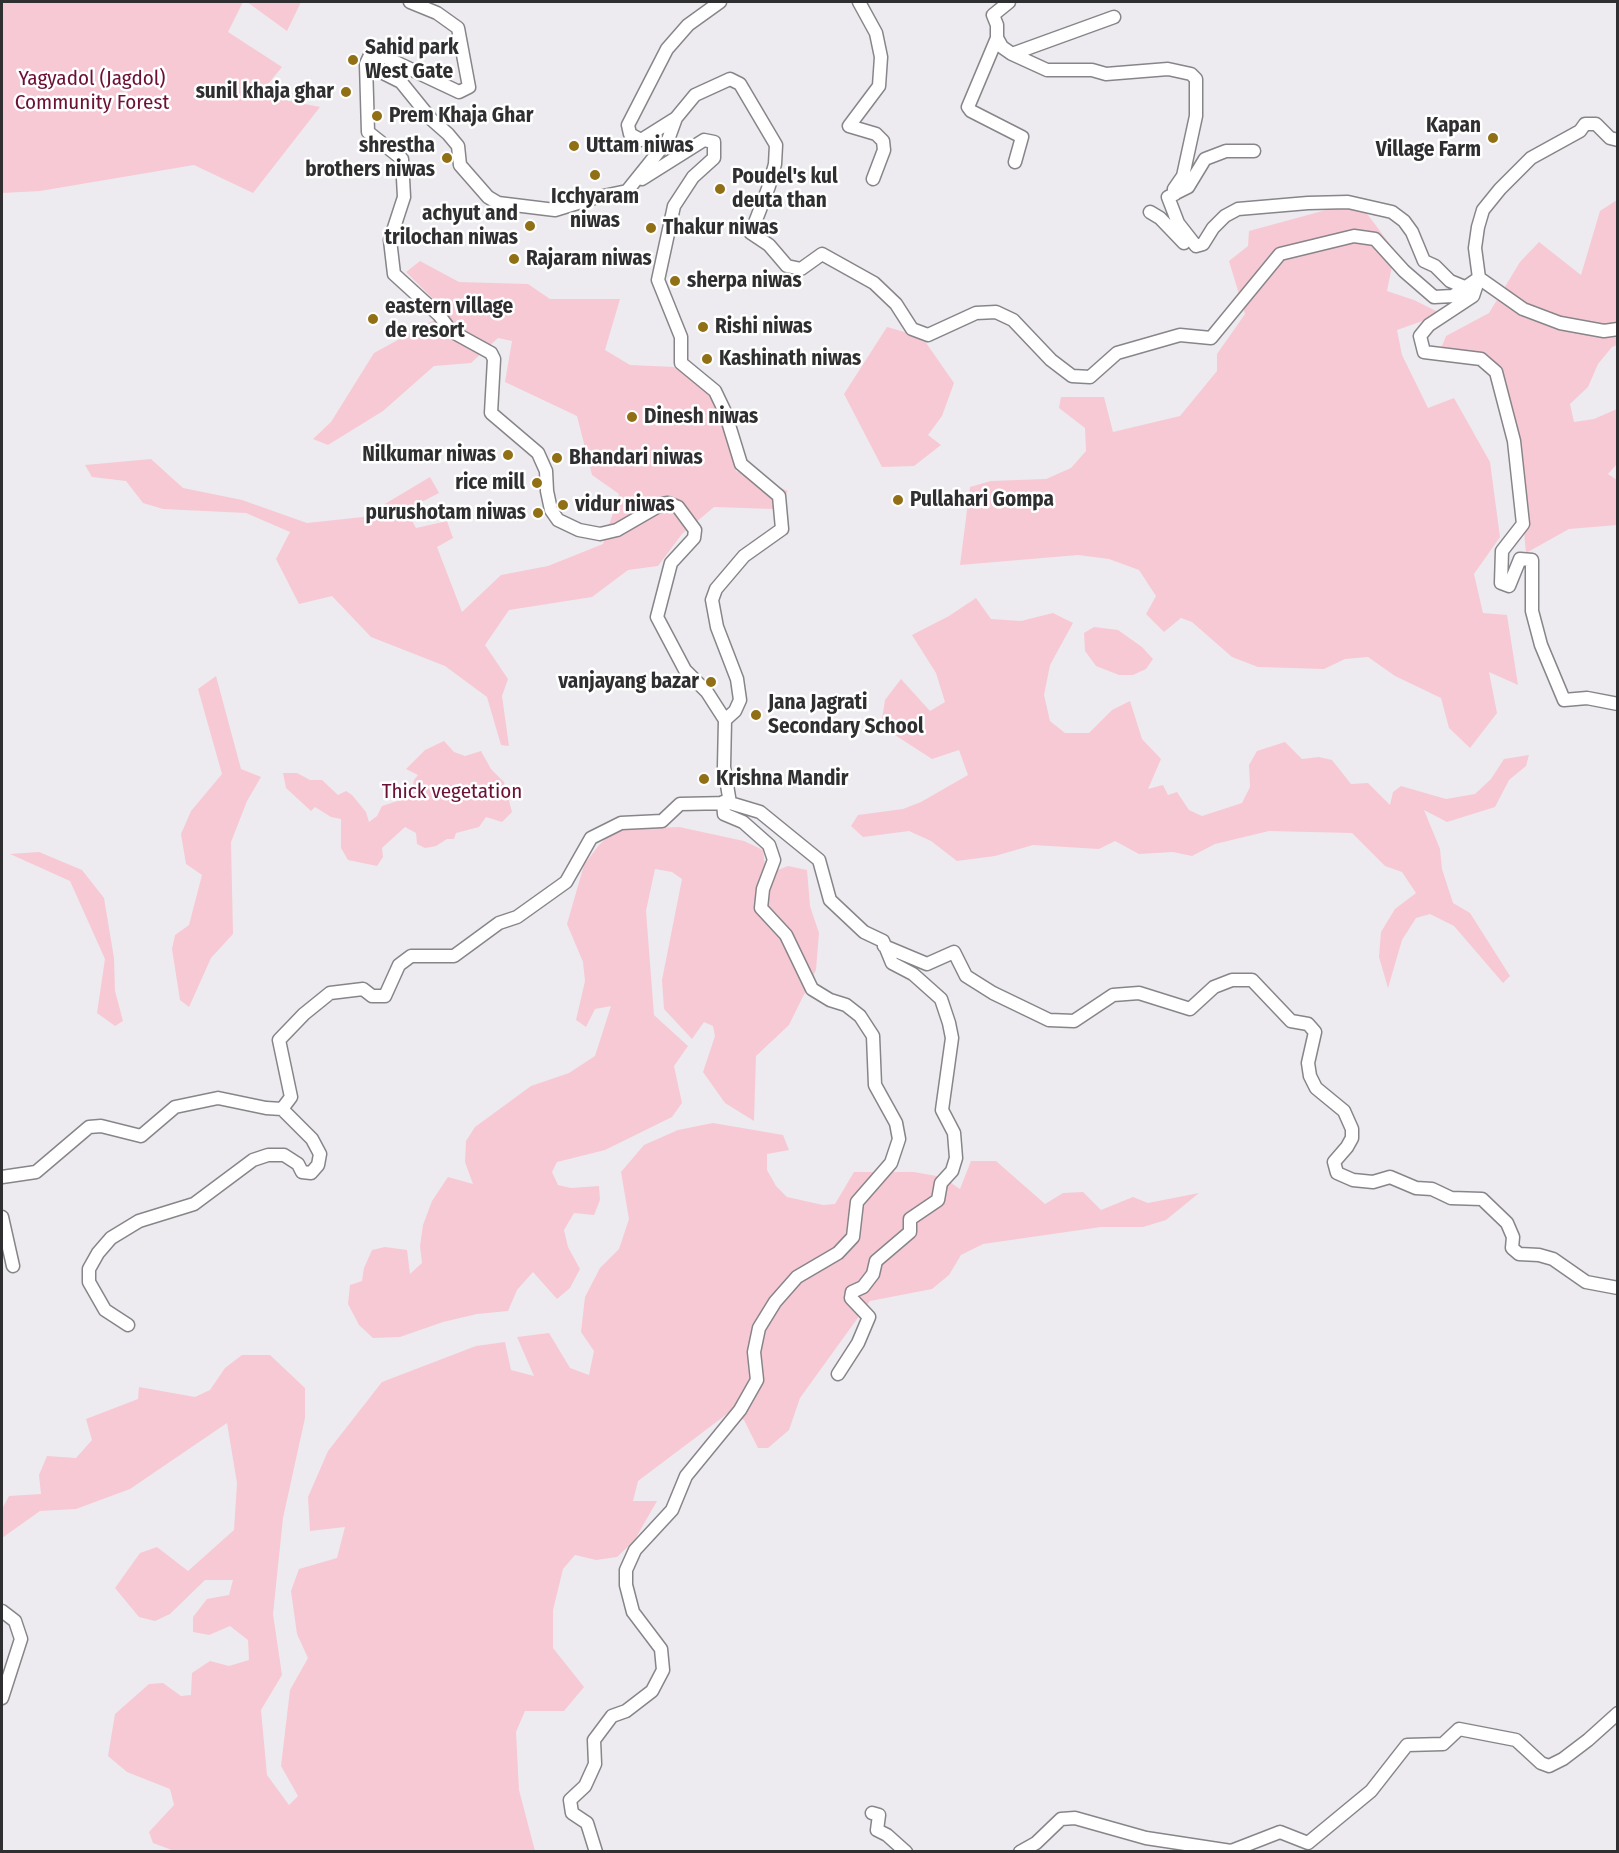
<!DOCTYPE html>
<html>
<head>
<meta charset="utf-8">
<style>
	body { margin:0 }
	#map { position:relative; width:1619px; height:1853px; overflow:hidden; background:#edebef; font-family:"Fira Sans Condensed",sans-serif }
	canvas { display:block }
	.frame { position:absolute; inset:0; border:3px solid #2f2e30; pointer-events:none }
</style>
</head>
<body>
<div id="map">
<canvas width="1619" height="1853"></canvas>
<div class="frame"></div>
</div>
<script>
const c = document.querySelector('canvas').getContext('2d');
c.lineJoin = 'round';
function fillPath(path, color) { c.fillStyle = color; c.fill(path, 'evenodd'); }
const poly = rows => new Path2D(rows.map(r => 'M' + r).join(''));
function stroke(path, color, width, dash) { c.strokeStyle = color; c.lineWidth = width; c.lineCap = dash ? 'butt' : 'round'; c.setLineDash(dash || []); c.stroke(path); }
function write(font, color, halo, rows, align = 'center') {
  c.font = font + ' "Fira Sans Condensed",sans-serif'; c.lineWidth = 5; c.setLineDash([]); c.textBaseline = 'middle'; c.strokeStyle = halo; c.fillStyle = color; for (const [text, x, y, turn = 0] of rows) {
    c.save(); c.translate(x, y); c.rotate((+turn || 0) * Math.PI / 180); c.textAlign = isNaN(turn) ? turn : align; if (halo) c.strokeText(text, 0, 0); c.fillText(text, 0, 0); c.restore();
  }
}
const green = poly([
	[2,2,243,2,228,32,282,67,259,95,320,107,253,193,194,165,40,191,2,193],
	[247,2,301,2,287,31],
	[1617,200,1617,345,1612,347,1598,364,1588,387,1570,404,1574,422,1594,419,1617,409,1617,464,1608,474,1617,480,1617,525,1569,529,1526,553,1517,453,1500,393,1479,360,1440,351,1446,336,1489,313,1520,262,1539,242,1581,275,1600,211],
	[1337,207,1365,211,1395,251,1387,291,1414,300,1442,314,1397,330,1402,355,1428,408,1454,398,1490,462,1500,537,1474,574,1483,613,1507,615,1518,685,1489,672,1497,713,1470,748,1449,728,1441,698,1395,676,1368,657,1345,659,1324,669,1258,667,1232,657,1192,622,1181,618,1164,632,1146,614,1156,596,1139,570,1109,559,1078,555,960,565,970,487,991,481,1046,479,1071,468,1086,451,1085,428,1059,408,1061,397,1104,397,1113,432,1180,416,1217,371,1217,354,1245,314,1229,261,1248,246,1249,231],
	[420,261,459,282,528,284,550,299,620,299,605,350,630,365,697,368,716,384,734,424,736,471,788,491,773,509,714,507,682,534,658,566,628,570,592,597,509,610,485,645,508,679,502,696,509,746,501,745,487,697,445,666,371,637,332,596,299,604,276,559,290,532,246,513,163,509,143,503,126,481,92,477,85,465,151,459,183,488,242,500,307,523,363,517,430,477,439,493,406,510,416,528,447,521,453,538,437,547,462,612,501,575,548,566,603,544,619,494,592,475,577,416,505,382,512,341,498,338,471,363,434,366,383,411,328,445,313,439,331,422,374,353,447,313,406,272],
	[887,327,922,337,954,383,942,416,928,435,941,445,914,466,882,467,844,394],
	[976,598,991,619,1021,621,1053,613,1073,623,1050,665,1044,695,1050,721,1065,733,1089,733,1112,710,1130,701,1142,739,1161,759,1148,789,1163,785,1168,795,1177,792,1189,810,1202,816,1242,803,1250,787,1249,765,1257,751,1285,742,1302,759,1319,757,1332,760,1351,784,1368,783,1390,805,1393,792,1401,786,1446,799,1475,794,1491,779,1504,759,1529,755,1526,766,1509,780,1495,807,1447,822,1424,810,1440,849,1442,869,1453,903,1470,913,1510,976,1503,983,1454,926,1430,914,1416,918,1402,940,1388,988,1379,957,1381,932,1395,909,1416,893,1402,872,1385,866,1352,833,1269,831,1215,844,1192,856,1173,852,1139,854,1115,841,1099,849,1033,845,995,856,957,861,931,841,909,831,863,837,851,826,858,815,903,809,921,802,968,775,959,750,932,759,881,726,885,700,901,679,930,711,945,702,936,673,912,635,949,616],
	[1094,627,1118,630,1142,647,1153,659,1146,669,1133,675,1119,675,1096,666,1085,651,1084,633],
	[216,676,241,769,261,777,247,801,231,842,233,934,211,958,189,1007,180,1000,172,949,175,935,189,925,202,875,186,864,181,834,191,811,222,774,198,689],
	[444,741,454,752,465,756,481,751,491,769,504,782,512,812,502,822,486,817,479,827,456,833,454,839,447,839,436,846,425,848,417,844,416,833,405,827,382,848,383,857,377,866,348,860,341,848,341,819,331,817,315,807,311,811,286,788,283,773,297,773,310,780,322,780,338,795,346,791,352,795,366,812,369,822,377,816,382,806,410,797,414,780,418,775,406,769,425,750],
	[679,827,744,841,763,850,767,882,778,870,788,866,807,870,810,906,819,933,816,970,789,1025,756,1056,754,1121,725,1103,703,1072,715,1036,713,1026,704,1022,692,1039,664,1009,662,980,682,879,672,872,655,869,646,911,654,1015,688,1046,674,1066,682,1103,672,1117,605,1150,557,1162,552,1172,558,1185,571,1188,599,1186,600,1200,594,1215,574,1213,564,1230,568,1247,580,1269,570,1288,557,1299,533,1272,517,1290,508,1311,477,1314,443,1322,400,1337,373,1338,359,1325,348,1304,350,1285,362,1281,364,1268,372,1250,385,1247,407,1250,410,1274,422,1263,420,1246,423,1225,432,1201,448,1177,473,1184,465,1162,466,1141,475,1127,531,1086,569,1073,595,1056,611,1006,595,1009,586,1027,576,1020,585,981,583,962,567,924,584,865,599,845,615,830],
	[39,852,82,870,104,898,114,958,115,991,123,1021,115,1026,97,1013,105,959,70,881,10,854],
	[713,1123,783,1135,789,1150,767,1154,767,1170,776,1186,787,1197,823,1205,835,1204,854,1172,914,1172,942,1177,960,1189,971,1161,996,1161,1045,1204,1063,1193,1083,1192,1101,1210,1133,1197,1148,1203,1199,1193,1166,1220,1143,1227,1101,1227,983,1244,961,1255,949,1275,932,1289,870,1301,800,1398,789,1430,768,1448,758,1448,744,1420,727,1414,638,1481,633,1501,657,1501,634,1541,617,1557,596,1560,575,1555,563,1569,553,1610,553,1648,584,1687,564,1711,525,1711,516,1732,519,1790,535,1851,177,1852,153,1843,149,1832,174,1805,170,1789,127,1772,108,1756,115,1714,149,1684,163,1683,181,1696,191,1695,192,1673,210,1661,229,1666,249,1660,248,1640,230,1626,209,1635,193,1632,193,1617,207,1599,229,1595,233,1580,205,1580,170,1614,155,1621,139,1617,115,1588,140,1553,157,1547,188,1571,234,1530,237,1483,227,1423,130,1489,76,1509,40,1511,2,1538,2,1509,9,1496,41,1494,39,1475,47,1456,76,1458,92,1440,86,1419,138,1399,139,1387,195,1397,210,1390,225,1368,242,1355,270,1355,305,1388,305,1418,283,1518,273,1614,282,1675,261,1710,267,1775,289,1805,298,1796,281,1766,290,1690,308,1658,297,1634,291,1591,299,1569,337,1558,345,1527,310,1531,308,1497,328,1451,382,1382,476,1346,505,1342,511,1370,534,1376,517,1337,549,1333,570,1368,589,1375,594,1351,581,1332,585,1297,600,1268,619,1249,629,1219,621,1172,644,1145,678,1130]
]);
const minor = poly([
	[859,2,876,33,881,57,879,86,849,126,876,134,883,141,884,150,873,179],
	[1009,2,993,15,997,25,997,38,968,107,971,111,1022,137,1015,162],
	[997,38,1002,47,1012,54,1047,70,1092,70,1106,74,1168,69,1191,74,1196,79,1196,116,1183,176,1174,189,1175,194],
	[372,51,381,72,401,82,431,119,448,134,458,146,460,165,488,197,498,203,555,210,594,198,627,191,668,140,676,118,695,95,730,79,740,84,776,145,775,164,769,186,751,233,769,245,787,266,801,269,822,254,874,283,896,304,912,329,928,335,976,313,996,312,1013,320,1051,360,1072,376,1090,377,1117,353,1180,335,1211,338,1280,254,1354,236,1375,239,1404,271,1434,297,1453,296,1479,278],
	[372,51,366,64,368,132,402,159,404,197,390,240,394,274,439,315,451,331,491,353,494,359,491,413,538,453,546,471,547,491,551,510,558,520,579,530,600,534,617,530,662,504,668,503,678,507,695,530,694,538,671,563,657,617,685,670,707,692,725,720,724,767,730,803],
	[372,51,459,92,469,87,458,28,437,13,410,2],
	[1012,54,1114,17],
	[676,118,641,140,630,134,628,125,667,49,688,25,720,2],
	[1618,140,1610,138,1596,124,1585,124,1580,131,1531,158,1500,189,1483,210,1478,227,1475,248,1479,278,1473,296,1429,325,1420,336,1424,352,1481,359,1496,372,1514,441,1523,524,1502,551,1501,583,1509,586,1520,559,1532,560,1532,611,1541,645,1564,700,1587,698,1618,704],
	[1254,151,1226,151,1205,159,1188,187,1168,197,1178,223,1196,246,1203,244,1213,228,1225,216,1238,209,1308,203,1348,202,1392,212,1404,221,1412,232,1424,261,1435,266,1450,281,1467,288],
	[642,179,704,140,714,142,714,158,693,177,674,206,658,280,681,337,681,363,715,391,725,412,741,464,779,496,782,529,744,556,716,589,712,600,717,627,737,679,740,700,735,711,725,720],
	[1150,212,1160,218,1184,243],
	[1479,278,1523,309,1560,323,1604,331,1618,329],
	[884,946,927,964,954,952,966,976,993,993,1049,1020,1074,1021,1113,995,1139,993,1190,1009,1214,987,1232,980,1252,980,1291,1021,1308,1024,1315,1032,1308,1063,1310,1076,1316,1088,1344,1111,1352,1129,1352,1138,1347,1147,1334,1162,1337,1173,1353,1180,1373,1182,1390,1177,1416,1188,1432,1189,1451,1198,1482,1199,1507,1223,1513,1237,1512,1248,1519,1254,1539,1255,1553,1259,1586,1282,1618,1288],
	[2,1177,36,1172,89,1127,101,1126,141,1136,175,1107,218,1098,266,1108,282,1109,291,1097,279,1040,304,1014,330,993,363,989,372,996,385,996,399,965,411,956,454,956,499,923,517,917,566,882,591,838,621,823,662,821,680,804,730,803,760,812,819,860,830,900,864,932,883,941,892,963,913,974,941,999,949,1023,952,1038,942,1110,954,1133,956,1158,952,1171,941,1183,938,1200,910,1219,910,1232,876,1261,873,1274,863,1287,852,1292,851,1298,869,1317,858,1343,838,1374],
	[2,1217,13,1266],
	[128,1325,105,1310,89,1282,89,1269,98,1253,111,1238,139,1221,194,1204,253,1160,268,1155,284,1155,298,1164,302,1172,311,1173,318,1165,320,1154,312,1139,282,1109],
	[2,1611,15,1621,21,1639,2,1698],
	[872,1813,879,1815,877,1830,887,1835,906,1852],
	[596,1852,587,1823,572,1813,570,1800,585,1786,595,1764,594,1740,612,1716,626,1711,652,1691,663,1670,661,1649,633,1612,626,1585,626,1570,635,1550,672,1510,686,1476,740,1410,757,1380,754,1352,759,1328,775,1302,797,1277,838,1253,853,1237,857,1202,891,1163,899,1139,896,1123,875,1085,873,1036,860,1016,846,1005,830,1000,812,989,786,935,761,908,763,889,774,860,769,845,743,822,724,814,723,802],
	[1020,1852,1036,1843,1061,1819,1075,1818,1146,1838,1231,1851,1280,1832,1308,1843,1371,1791,1407,1745,1443,1744,1459,1729,1516,1740,1541,1763,1549,1766,1563,1759,1588,1740,1618,1713]
]);
const markers = [
	[353,60,6,"#906f15"],
	[346,92,6,"#906f15"],
	[377,116,6,"#906f15"],
	[1493,138,6,"#906f15"],
	[574,146,6,"#906f15"],
	[447,158,6,"#906f15"],
	[595,175,6,"#906f15"],
	[720,189,6,"#906f15"],
	[530,226,6,"#906f15"],
	[651,228,6,"#906f15"],
	[514,259,6,"#906f15"],
	[675,281,6,"#906f15"],
	[373,319,6,"#906f15"],
	[703,327,6,"#906f15"],
	[707,359,6,"#906f15"],
	[632,417,6,"#906f15"],
	[508,455,6,"#906f15"],
	[557,458,6,"#906f15"],
	[537,483,6,"#906f15"],
	[898,500,6,"#906f15"],
	[563,505,6,"#906f15"],
	[538,513,6,"#906f15"],
	[711,682,6,"#906f15"],
	[756,715,6,"#906f15"],
	[704,779,6,"#906f15"]
];
const poiNames = [
	["Sahid park",365,48],
	["West Gate",365,72],
	["sunil khaja ghar",334,92,"right"],
	["Prem Khaja Ghar",389,116],
	["Kapan",1481,126,"right"],
	["Village Farm",1481,150,"right"],
	["shrestha",435,146,"right"],
	["brothers niwas",435,170,"right"],
	["Uttam niwas",586,146],
	["Poudel's kul",732,177],
	["deuta than",732,201],
	["Icchyaram",595,197,"center"],
	["niwas",595,221,"center"],
	["achyut and",518,214,"right"],
	["trilochan niwas",518,238,"right"],
	["Thakur niwas",663,228],
	["Rajaram niwas",526,259],
	["sherpa niwas",687,281],
	["eastern village",385,307],
	["de resort",385,331],
	["Rishi niwas",715,327],
	["Kashinath niwas",719,359],
	["Dinesh niwas",644,417],
	["Nilkumar niwas",496,455,"right"],
	["Bhandari niwas",569,458],
	["rice mill",525,483,"right"],
	["Pullahari Gompa",910,500],
	["vidur niwas",575,505],
	["purushotam niwas",526,513,"right"],
	["vanjayang bazar",699,682,"right"],
	["Jana Jagrati",768,703],
	["Secondary School",768,727],
	["Krishna Mandir",716,779]
];
const parkNames = [
	["Yagyadol (Jagdol)",92,79],
	["Community Forest",92,103],
	["Thick vegetation",452,792]
];
fillPath(green, '#f7c9d4');
stroke(minor, '#878589', 15);
stroke(minor, '#fff', 12);
for (const [x, y, r, color] of markers) { const dot = new Path2D(); dot.arc(x, y, r, 0, 2 * Math.PI); c.fillStyle = color; c.fill(dot); stroke(dot, '#fff', 2); }
write('bold 21px', '#2f2e30', '#fff', poiNames, 'left');
write('21px', '#6c1036', '#fff', parkNames);
</script>
</body>
</html>
